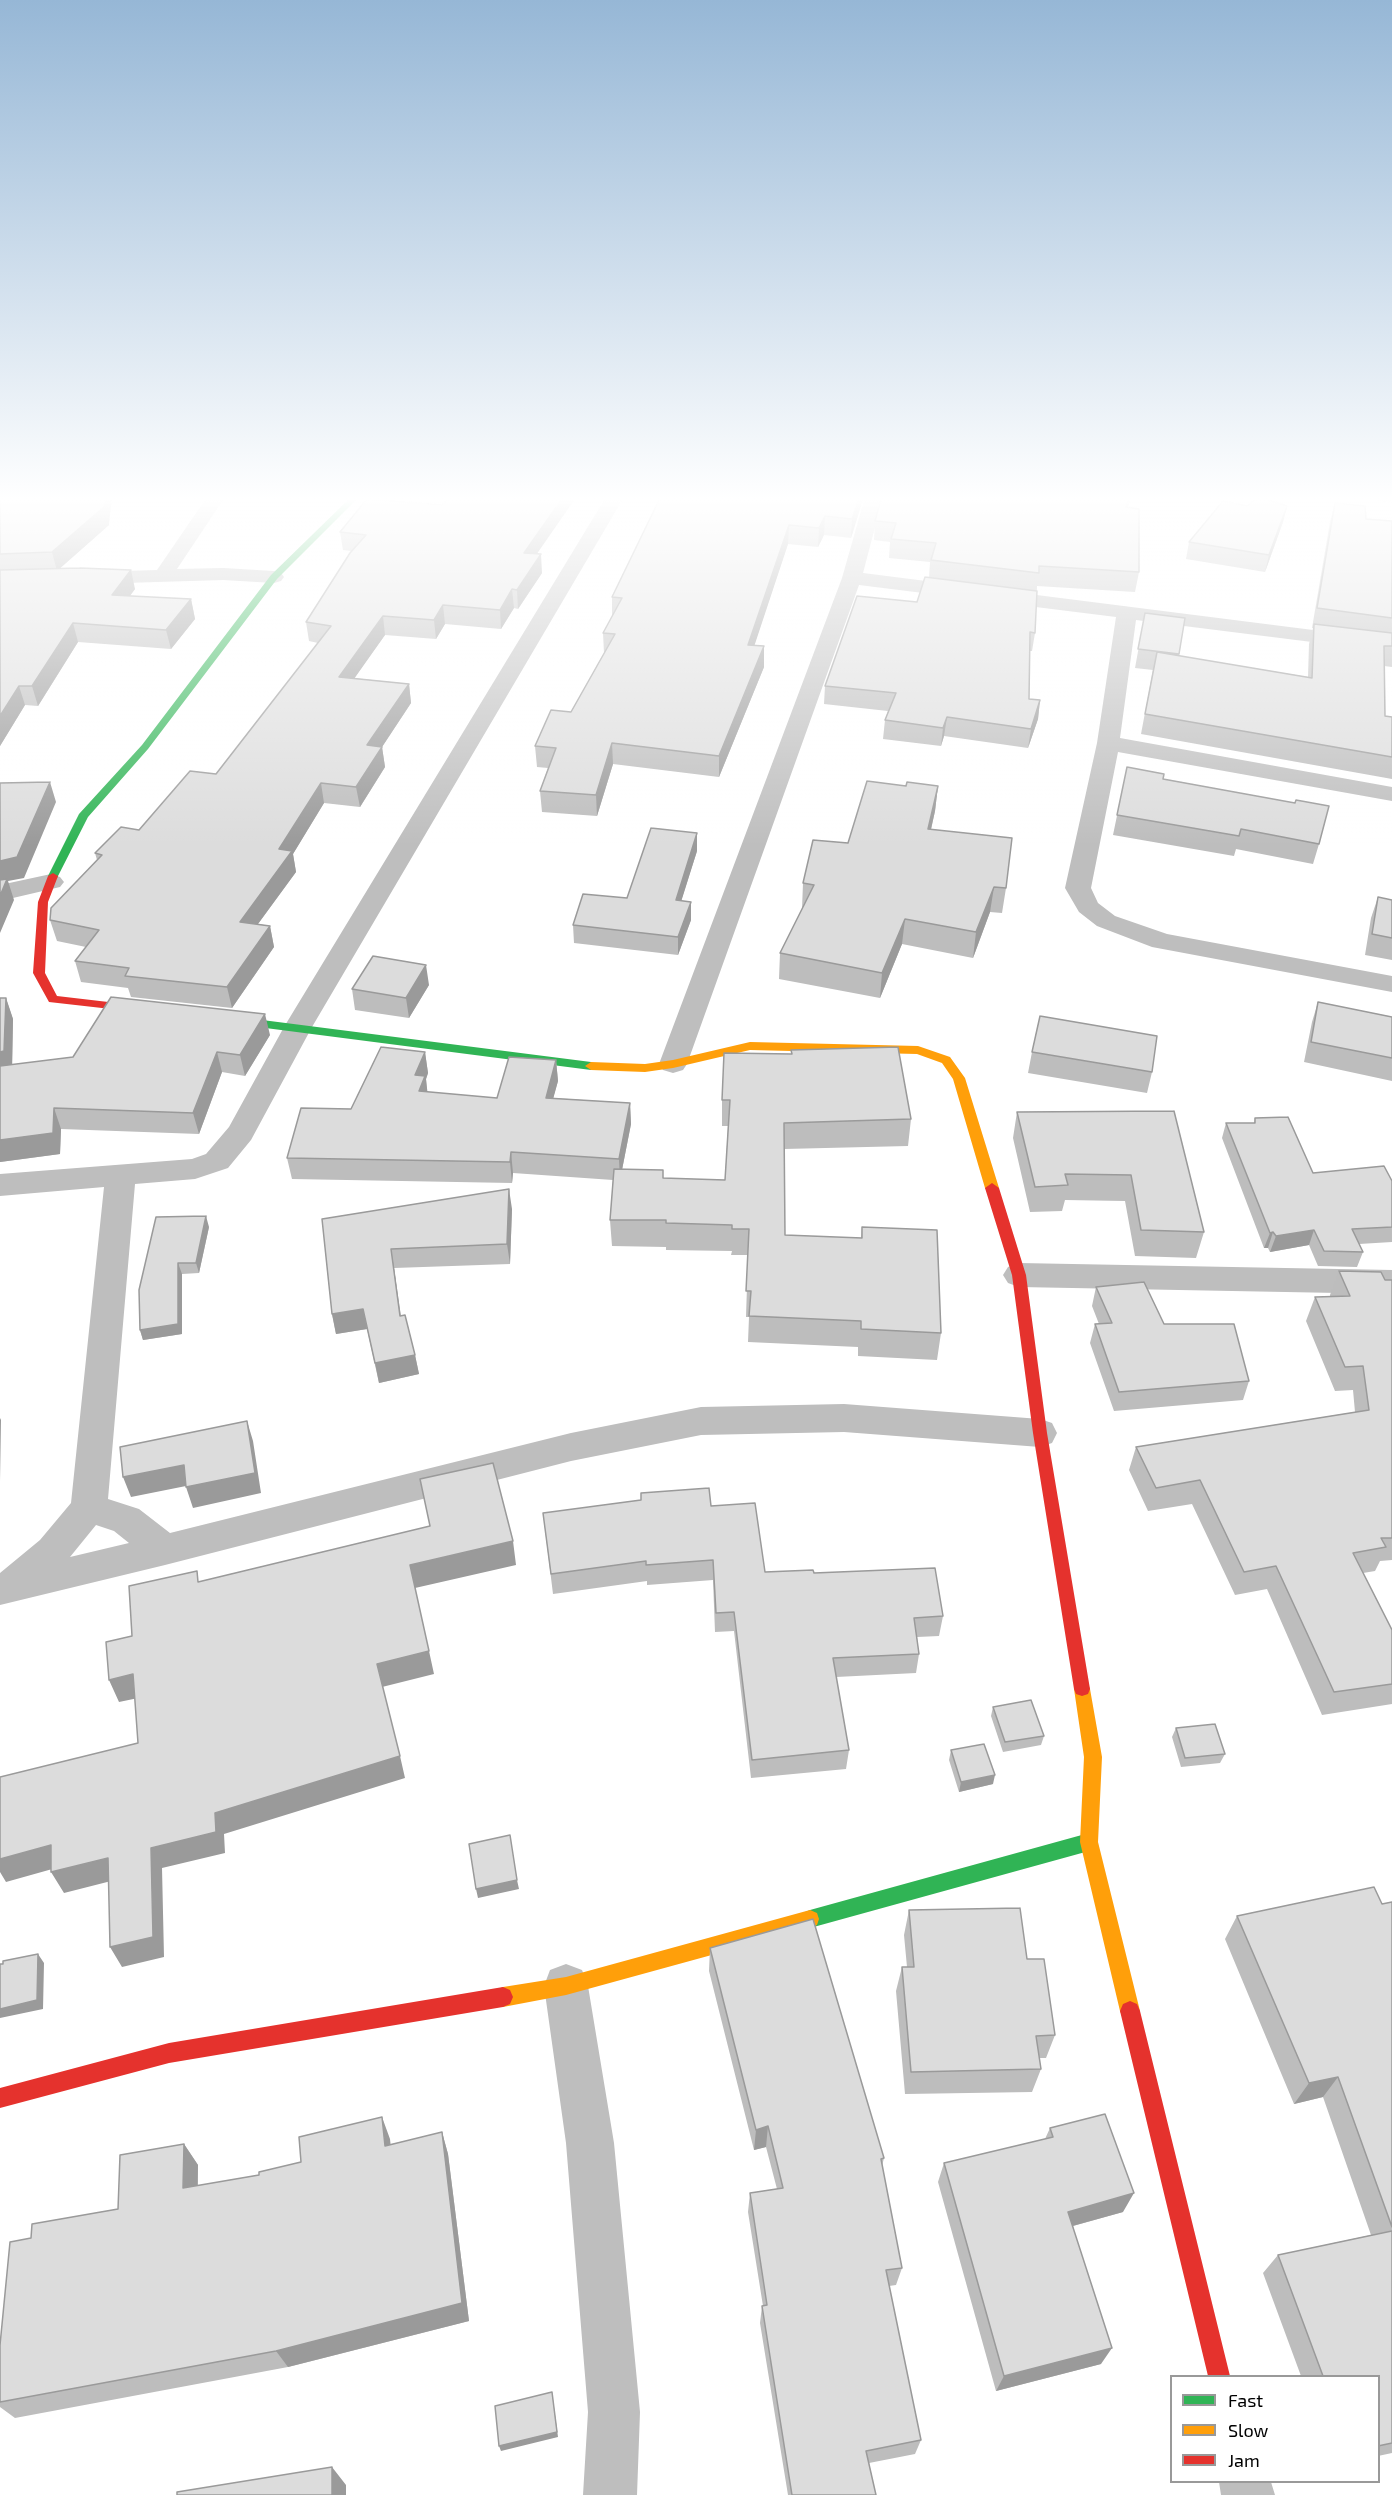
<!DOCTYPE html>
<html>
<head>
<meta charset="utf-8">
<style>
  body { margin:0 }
  #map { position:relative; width:1392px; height:2495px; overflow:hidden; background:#fff; font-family:"Exo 2",sans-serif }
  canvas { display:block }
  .legend { position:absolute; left:1170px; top:2375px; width:210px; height:108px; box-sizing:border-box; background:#fff; border:2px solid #999; margin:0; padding:8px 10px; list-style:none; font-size:18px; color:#000 }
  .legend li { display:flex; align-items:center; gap:12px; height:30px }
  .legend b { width:30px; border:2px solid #999 }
</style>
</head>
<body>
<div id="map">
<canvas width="1392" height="2495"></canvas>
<ul class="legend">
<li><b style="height:8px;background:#30b455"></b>Fast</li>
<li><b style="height:8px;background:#ff9f0a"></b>Slow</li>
<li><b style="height:8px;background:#e5322d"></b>Jam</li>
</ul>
</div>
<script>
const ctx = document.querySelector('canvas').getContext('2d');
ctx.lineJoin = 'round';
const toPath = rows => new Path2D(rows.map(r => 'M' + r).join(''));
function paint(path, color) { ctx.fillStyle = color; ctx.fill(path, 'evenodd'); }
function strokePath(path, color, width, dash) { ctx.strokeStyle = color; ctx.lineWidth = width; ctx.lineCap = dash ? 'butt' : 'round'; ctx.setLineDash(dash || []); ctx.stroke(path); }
paint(toPath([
  [207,497,225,497,177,569,223,568,274,571,281,573,284,577,281,581,274,583,223,580,91,584,84,582,81,578,84,574,91,572,157,570,207,497],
  [606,497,624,497,312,1027,251,1140,228,1168,195,1179,135,1184,108,1499,139,1509,170,1533,571,1433,701,1407,844,1404,1040,1419,1052,1423,1057,1433,1052,1443,1040,1447,844,1432,701,1435,571,1461,165,1565,0,1605,0,1573,40,1540,71,1503,104,1187,0,1196,0,1174,192,1159,206,1154,229,1127,284,1027,606,497],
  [96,1525,114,1531,129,1543,70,1557,96,1525],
  [865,497,883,497,863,573,1392,640,1392,652,1136,620,1120,738,1392,787,1392,801,1118,752,1091,888,1098,903,1115,916,1167,934,1392,976,1392,992,1152,947,1097,926,1079,912,1065,888,1097,743,1116,617,859,585,687,1064,683,1070,673,1073,663,1070,659,1064,842,578,865,497],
  [1376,497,1392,497,1392,503,1378,501,1376,497],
  [51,874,60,877,64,882,60,887,0,901,0,885,51,874],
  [1019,1263,1392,1270,1392,1294,1019,1287,1008,1283,1003,1275,1008,1267,1019,1263],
  [566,1964,582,1970,588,1986,614,2143,640,2412,637,2495,583,2495,588,2412,566,2143,544,1986,550,1970,566,1964],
  [1219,2482,1271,2482,1275,2495,1221,2495,1219,2482]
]), '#bebebe');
paint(toPath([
  [351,497,359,497,277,579,148,749,88,817,58,876,57,878,49,878,48,876,79,814,142,745,271,575,351,497],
  [223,1015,591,1062,597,1066,591,1070,219,1022,217,1019,223,1015],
  [1089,1833,1095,1836,1098,1842,1095,1848,1089,1851,810,1928,803,1925,801,1919,803,1913,810,1910,1089,1833]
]), '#30b455');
paint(toPath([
  [750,1042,918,1046,950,1057,965,1078,999,1188,997,1191,987,1191,985,1188,953,1079,942,1063,917,1054,750,1050,673,1068,645,1072,591,1070,585,1066,591,1062,645,1064,673,1060,750,1042],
  [1082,1682,1088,1684,1090,1689,1102,1757,1098,1842,1140,2011,1137,2018,1130,2021,1123,2018,1120,2011,1080,1842,1084,1757,1074,1689,1076,1684,1082,1682],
  [810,1910,817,1913,819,1919,817,1925,810,1928,566,1995,503,2007,496,2004,493,1997,496,1990,503,1987,566,1977,810,1910]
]), '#ff9f0a');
paint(toPath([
  [53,873,58,876,48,902,45,973,57,996,151,1007,157,1011,155,1014,49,1002,33,973,38,902,48,876,53,873],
  [992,1183,999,1188,1026,1275,1047,1433,1090,1689,1088,1694,1082,1696,1076,1694,1074,1689,1033,1433,1012,1275,985,1188,992,1183],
  [503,1987,510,1990,513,1997,510,2004,503,2007,169,2063,0,2108,0,2088,169,2043,503,1987],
  [1130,2001,1137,2004,1140,2011,1230,2376,1208,2376,1120,2011,1123,2004,1130,2001]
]), '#e5322d');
paint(toPath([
  [0,496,109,525,60,568,135,589,130,596,191,599,195,619,171,649,78,642,38,706,25,705,0,746],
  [661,496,864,496,851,538,824,535,818,547,788,544,754,645,764,646,764,667,719,777,613,764,597,816,542,812,540,791,548,768,537,767,535,746,571,712,604,653,603,633,612,617,612,597],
  [882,496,1131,496,1128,508,1139,572,1135,592,1037,586,1035,633,1032,651,1030,651,1029,699,1040,700,1038,719,1028,748,944,736,941,746,883,739,885,720,888,711,824,704,825,686,917,602,929,578,930,562,889,558,890,542,874,540,875,521],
  [1335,503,1366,519,1392,521,1392,667,1384,666,1385,716,1392,717,1392,779,1141,734,1153,670,1135,668,1145,613,1185,618,1179,656,1308,677,1309,644,1313,628,1312,628,1330,522],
  [1247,506,1287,506,1283,522,1265,572,1186,559,1189,542],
  [340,532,537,554,542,573,518,609,514,608,501,629,445,624,436,639,385,635,354,678,409,684,411,703,382,747,385,767,360,807,324,803,293,854,296,872,258,924,270,926,274,947,232,1008,131,997,128,988,81,982,75,961,86,947,57,941,50,920,97,860,95,853,139,830,216,774,318,643,309,641,306,622,351,551,343,550],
  [1127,767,1163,779,1319,844,1313,864,1236,849,1234,856,1113,835],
  [906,786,938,786,935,811,931,830,1006,888,1002,913,990,912,973,958,902,944,880,998,779,979,780,953,802,909,803,883,848,843],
  [697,851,681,901,691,920,678,955,574,943,573,925,627,898],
  [1378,897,1392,900,1392,960,1365,955,1371,918],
  [429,985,409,1018,355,1010,352,989],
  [0,998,6,998,13,1019,12,1065,270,1035,245,1076,222,1072,199,1134,61,1129,60,1154,0,1162],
  [1318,1002,1392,1017,1392,1081,1304,1062,1312,1022],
  [791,1050,911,1119,908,1146,784,1149,785,1235,861,1238,862,1227,941,1333,937,1360,858,1356,858,1347,748,1342,749,1317,746,1317,748,1255,731,1255,732,1251,666,1250,666,1247,612,1246,610,1220,613,1180,513,1173,512,1183,292,1179,287,1158,425,1052,428,1073,426,1079,427,1092,497,1098,556,1060,558,1081,553,1098,630,1103,631,1124,622,1170,663,1178,725,1180,728,1126,722,1126,722,1100,791,1054],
  [1032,1052,1152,1072,1147,1093,1028,1073],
  [1174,1111,1204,1232,1196,1258,1135,1256,1125,1201,1065,1200,1062,1211,1030,1212,1013,1138,1017,1112],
  [1255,1118,1313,1173,1392,1181,1392,1242,1359,1244,1363,1252,1357,1267,1318,1266,1309,1245,1270,1252,1268,1248,1264,1248,1222,1138,1226,1123,1254,1123],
  [512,1209,510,1264,394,1268,401,1316,415,1355,419,1374,379,1383,367,1329,336,1334,332,1314,322,1219],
  [209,1227,199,1273,182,1274,182,1334,143,1340,140,1330,139,1290],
  [1339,1271,1385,1280,1392,1280,1392,1560,1380,1561,1375,1571,1363,1573,1392,1630,1392,1704,1322,1715,1267,1589,1235,1595,1192,1504,1148,1511,1129,1470,1136,1447,1355,1412,1353,1390,1335,1391,1306,1321,1315,1297,1330,1297,1330,1295],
  [1096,1287,1164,1324,1249,1381,1243,1400,1114,1411,1090,1343,1095,1324,1099,1324,1092,1306],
  [711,1506,765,1572,814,1573,943,1616,939,1636,917,1637,919,1654,916,1673,836,1677,849,1750,846,1769,751,1778,734,1631,715,1632,713,1580,647,1585,647,1581,553,1594,543,1513],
  [993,1707,1044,1736,1041,1745,1003,1752,991,1716],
  [1176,1728,1225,1754,1220,1763,1181,1767,1172,1737],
  [951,1750,993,1784,959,1792,949,1760],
  [1392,1902,1392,2453,1378,2456,1378,2376,1301,2376,1263,2273,1278,2255,1371,2235,1323,2097,1294,2104,1225,1939,1237,1916,1382,1904],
  [909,1910,1027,1959,1055,2035,1046,2058,1039,2058,1041,2069,1032,2092,905,2094,896,1991,902,1967,907,1967,904,1935],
  [710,1948,884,2158,882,2166,902,2268,896,2285,889,2286,921,2440,915,2454,869,2463,876,2495,788,2495,760,2323,762,2306,763,2306,748,2212,750,2193,777,2189,766,2147,754,2150,709,1971],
  [1050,2128,1123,2212,1073,2226,1101,2364,996,2391,938,2182,944,2163,1045,2139],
  [442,2132,448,2154,469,2321,288,2367,15,2418,0,2407,0,2345,31,2238,118,2209,184,2144,198,2165,198,2186,259,2175,301,2162,390,2139,390,2145]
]), '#bdbdbd');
paint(toPath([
  [106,496,112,496,109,525,57,571,52,552],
  [564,496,577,496,525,571,524,553],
  [860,496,864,496,851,538,852,519],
  [1129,496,1131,496,1123,526,1126,507],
  [1287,506,1283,522,1265,572,1269,555],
  [825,516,824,535,818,547,819,528],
  [789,525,788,544,748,665,748,645],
  [541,554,542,573,518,609,517,590],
  [131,570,135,589,116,614,112,595],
  [512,589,514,608,501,629,500,610],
  [191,599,195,619,171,649,166,630],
  [443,605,445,624,436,639,434,620],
  [383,616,385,635,342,696,339,677],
  [73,623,78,642,38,706,32,686],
  [764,646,764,667,719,777,719,756],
  [409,684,411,703,382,747,385,767,360,807,356,787,367,745],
  [19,686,25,705,0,746,0,716],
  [1040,700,1038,719,1028,748,1031,729],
  [947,717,944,736,941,746,943,728],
  [612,743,613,764,597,816,596,795],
  [50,782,56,802,24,878,8,881,14,900,0,933,0,861],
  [321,783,324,803,293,854,296,872,244,943,240,922,279,849],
  [938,786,935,811,925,855,928,829],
  [697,833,697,851,676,918,676,900],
  [994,887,990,912,973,958,976,932],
  [691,902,691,920,678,955,678,937],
  [905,919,902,944,880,998,882,973],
  [270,926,274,947,232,1008,227,987],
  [426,965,429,985,409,1018,406,998],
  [6,998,13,1019,12,1073,0,1074,0,1052],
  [265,1014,270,1035,245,1076,240,1055],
  [217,1052,222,1072,199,1134,193,1113],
  [425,1052,428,1073,426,1079,428,1097,422,1111,415,1075],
  [556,1060,558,1081,548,1118,546,1098],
  [630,1103,631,1124,620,1180,619,1159],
  [54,1108,61,1129,60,1154,0,1162,0,1140],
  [511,1152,513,1173,512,1183,510,1162],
  [509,1189,512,1209,510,1264,507,1244],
  [206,1216,209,1227,199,1273,196,1263],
  [1314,1230,1309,1245,1270,1252,1276,1236],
  [1273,1232,1268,1248,1264,1248,1270,1233],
  [391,1249,394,1268,403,1336,400,1316],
  [178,1263,182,1274,182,1334,143,1340,140,1330],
  [363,1309,367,1329,336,1334,332,1314],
  [415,1355,419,1374,379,1383,375,1363],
  [0,1418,1,1420,0,1481],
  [247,1421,253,1441,261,1493,193,1508,186,1487],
  [184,1465,191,1485,131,1497,123,1477],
  [513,1541,516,1565,415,1588,410,1565],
  [429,1651,434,1674,382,1687,377,1664],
  [133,1674,143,1697,119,1702,109,1680],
  [400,1756,405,1778,224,1834,225,1853,162,1868,164,1957,122,1967,110,1947,151,1848,215,1813],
  [995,1775,993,1784,959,1792,961,1782],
  [51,1845,63,1866,6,1882,0,1872,0,1859],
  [108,1858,119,1879,64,1893,51,1872],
  [517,1880,519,1889,478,1898,476,1889],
  [38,1954,44,1963,43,2009,0,2018,0,2009],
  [1338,2077,1323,2097,1294,2104,1309,2083],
  [382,2117,390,2139,393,2167,385,2146],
  [768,2126,766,2147,754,2150,756,2130],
  [442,2132,448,2154,469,2321,288,2367,276,2351],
  [184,2144,198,2165,197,2209,183,2188],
  [1134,2193,1123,2212,1058,2230,1068,2212],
  [1112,2348,1101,2364,996,2391,1004,2376],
  [552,2392,558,2437,501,2451,499,2446],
  [332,2467,346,2485,346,2495,332,2495]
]), '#9a9a9a');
const building = toPath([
  [0,496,106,496,105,506,52,552,0,554,0,496],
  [450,496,564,496,524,553,541,554,517,590,512,589,500,610,443,605,434,620,383,616,339,677,409,684,367,745,382,747,356,787,321,783,279,849,292,851,240,922,270,926,227,987,125,976,129,968,75,961,99,930,50,920,51,908,102,855,95,853,121,827,139,830,190,771,216,774,331,626,306,622,350,553,366,535,340,532,367,499,442,505,450,496],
  [661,496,860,496,852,519,825,516,819,528,789,525,748,645,764,646,719,756,612,743,596,795,540,791,556,748,535,746,551,710,571,712,615,634,603,633,622,598,612,597,661,496],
  [882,496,1129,496,1126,507,1139,509,1139,572,1039,566,1039,573,931,560,936,543,891,539,896,523,875,521,882,496],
  [1259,497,1287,506,1269,555,1189,542,1223,501,1247,506,1259,497],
  [1335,503,1365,506,1366,519,1392,521,1392,618,1317,608,1335,503],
  [80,568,131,570,112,595,191,599,166,630,73,623,32,686,19,686,0,716,0,570,80,568],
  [925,577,1037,591,1035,633,1030,632,1029,699,1040,700,1031,729,947,717,943,728,885,720,896,693,825,686,857,596,917,602,925,577],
  [1145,613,1185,618,1179,654,1138,649,1145,613],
  [1314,624,1392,633,1392,646,1384,646,1385,716,1392,717,1392,757,1145,714,1157,652,1312,678,1314,624],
  [1127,767,1164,774,1163,779,1295,803,1296,800,1329,806,1319,844,1241,829,1239,836,1117,815,1127,767],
  [867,781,906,786,907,782,938,786,928,829,1012,838,1006,888,994,887,976,932,905,919,882,973,780,953,814,885,803,883,813,840,848,843,867,781],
  [50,782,17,857,0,861,0,783,50,782],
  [651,828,697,833,676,900,691,902,678,937,573,925,583,894,627,898,651,828],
  [7,879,0,896,0,880,7,879],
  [1378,897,1392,900,1392,938,1372,934,1378,897],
  [373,956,426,965,406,998,352,989,373,956],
  [111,997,265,1014,240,1055,217,1052,193,1113,54,1108,53,1133,0,1140,0,1066,73,1057,111,997],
  [0,998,6,998,4,1051,0,1052,0,998],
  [1318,1002,1392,1017,1392,1058,1311,1042,1318,1002],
  [1040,1016,1157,1036,1152,1072,1032,1052,1040,1016],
  [381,1047,425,1052,415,1075,425,1076,419,1091,497,1098,509,1057,556,1060,546,1098,630,1103,619,1159,511,1152,510,1162,287,1158,301,1108,351,1109,381,1047],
  [898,1047,911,1119,784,1123,785,1235,862,1238,862,1227,937,1230,941,1333,861,1329,861,1321,749,1316,751,1291,746,1291,749,1229,732,1229,732,1225,666,1223,666,1220,610,1220,614,1169,663,1170,663,1178,725,1180,730,1100,722,1100,724,1053,792,1054,791,1050,898,1047],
  [1174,1111,1204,1232,1141,1230,1131,1175,1065,1174,1068,1185,1035,1187,1017,1112,1174,1111],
  [1288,1117,1313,1173,1384,1166,1392,1181,1392,1227,1352,1229,1363,1252,1324,1251,1314,1230,1276,1236,1273,1232,1270,1233,1226,1123,1255,1123,1255,1118,1288,1117],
  [509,1189,507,1244,391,1249,400,1316,405,1315,415,1355,375,1363,363,1309,332,1314,322,1219,509,1189],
  [206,1216,196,1263,178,1263,178,1324,140,1330,139,1290,156,1217,206,1216],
  [1339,1271,1381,1272,1385,1280,1392,1280,1392,1538,1381,1538,1386,1547,1353,1553,1392,1630,1392,1684,1334,1692,1276,1566,1244,1572,1200,1480,1156,1488,1136,1447,1369,1410,1363,1366,1345,1367,1315,1297,1350,1296,1339,1271],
  [1144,1282,1164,1324,1234,1324,1249,1381,1119,1392,1095,1324,1112,1323,1096,1287,1144,1282],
  [247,1421,255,1473,186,1487,184,1465,123,1477,120,1447,247,1421],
  [493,1463,513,1541,410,1565,429,1651,377,1664,400,1756,215,1813,216,1832,151,1848,153,1937,110,1947,108,1858,51,1872,51,1845,0,1859,0,1777,138,1743,133,1674,109,1680,106,1642,132,1636,129,1586,197,1571,198,1582,430,1526,420,1479,493,1463],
  [709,1488,711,1506,755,1503,765,1572,813,1570,814,1573,935,1568,943,1616,914,1618,919,1654,833,1658,849,1750,752,1760,734,1612,716,1613,713,1560,646,1565,646,1561,551,1574,543,1513,641,1500,641,1493,709,1488],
  [1031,1700,1044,1736,1005,1742,993,1707,1031,1700],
  [1215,1724,1225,1754,1185,1758,1176,1728,1215,1724],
  [984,1744,995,1775,961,1782,951,1750,984,1744],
  [510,1835,517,1880,476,1889,469,1844,510,1835],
  [1374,1887,1382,1904,1392,1902,1392,2227,1338,2077,1309,2083,1237,1916,1374,1887],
  [1020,1908,1027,1959,1044,1959,1055,2035,1036,2036,1041,2069,911,2072,902,1967,914,1967,909,1910,1020,1908],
  [813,1919,884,2158,881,2159,902,2268,886,2270,921,2440,866,2451,876,2495,792,2495,762,2306,767,2305,750,2193,783,2188,768,2126,756,2130,710,1948,813,1919],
  [38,1954,37,2000,0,2009,0,1964,3,1964,3,1961,38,1954],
  [1105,2114,1134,2193,1068,2212,1112,2348,1004,2376,944,2163,1053,2137,1050,2128,1105,2114],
  [382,2117,385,2146,442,2132,462,2303,276,2351,0,2402,0,2345,10,2242,31,2238,32,2224,118,2209,120,2155,184,2144,183,2188,259,2175,259,2172,301,2162,299,2137,382,2117],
  [1392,2231,1392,2443,1378,2446,1378,2376,1323,2376,1278,2255,1392,2231],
  [552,2392,557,2432,499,2446,495,2406,552,2392],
  [332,2467,332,2495,177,2495,177,2492,332,2467]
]);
paint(building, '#dcdcdc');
strokePath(building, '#9a9a9a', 1.5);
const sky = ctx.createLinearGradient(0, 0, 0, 846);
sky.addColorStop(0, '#96b7d6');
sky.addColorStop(0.59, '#fff');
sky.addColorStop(1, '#ffffff00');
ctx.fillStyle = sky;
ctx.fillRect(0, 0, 1392, 846);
</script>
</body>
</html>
